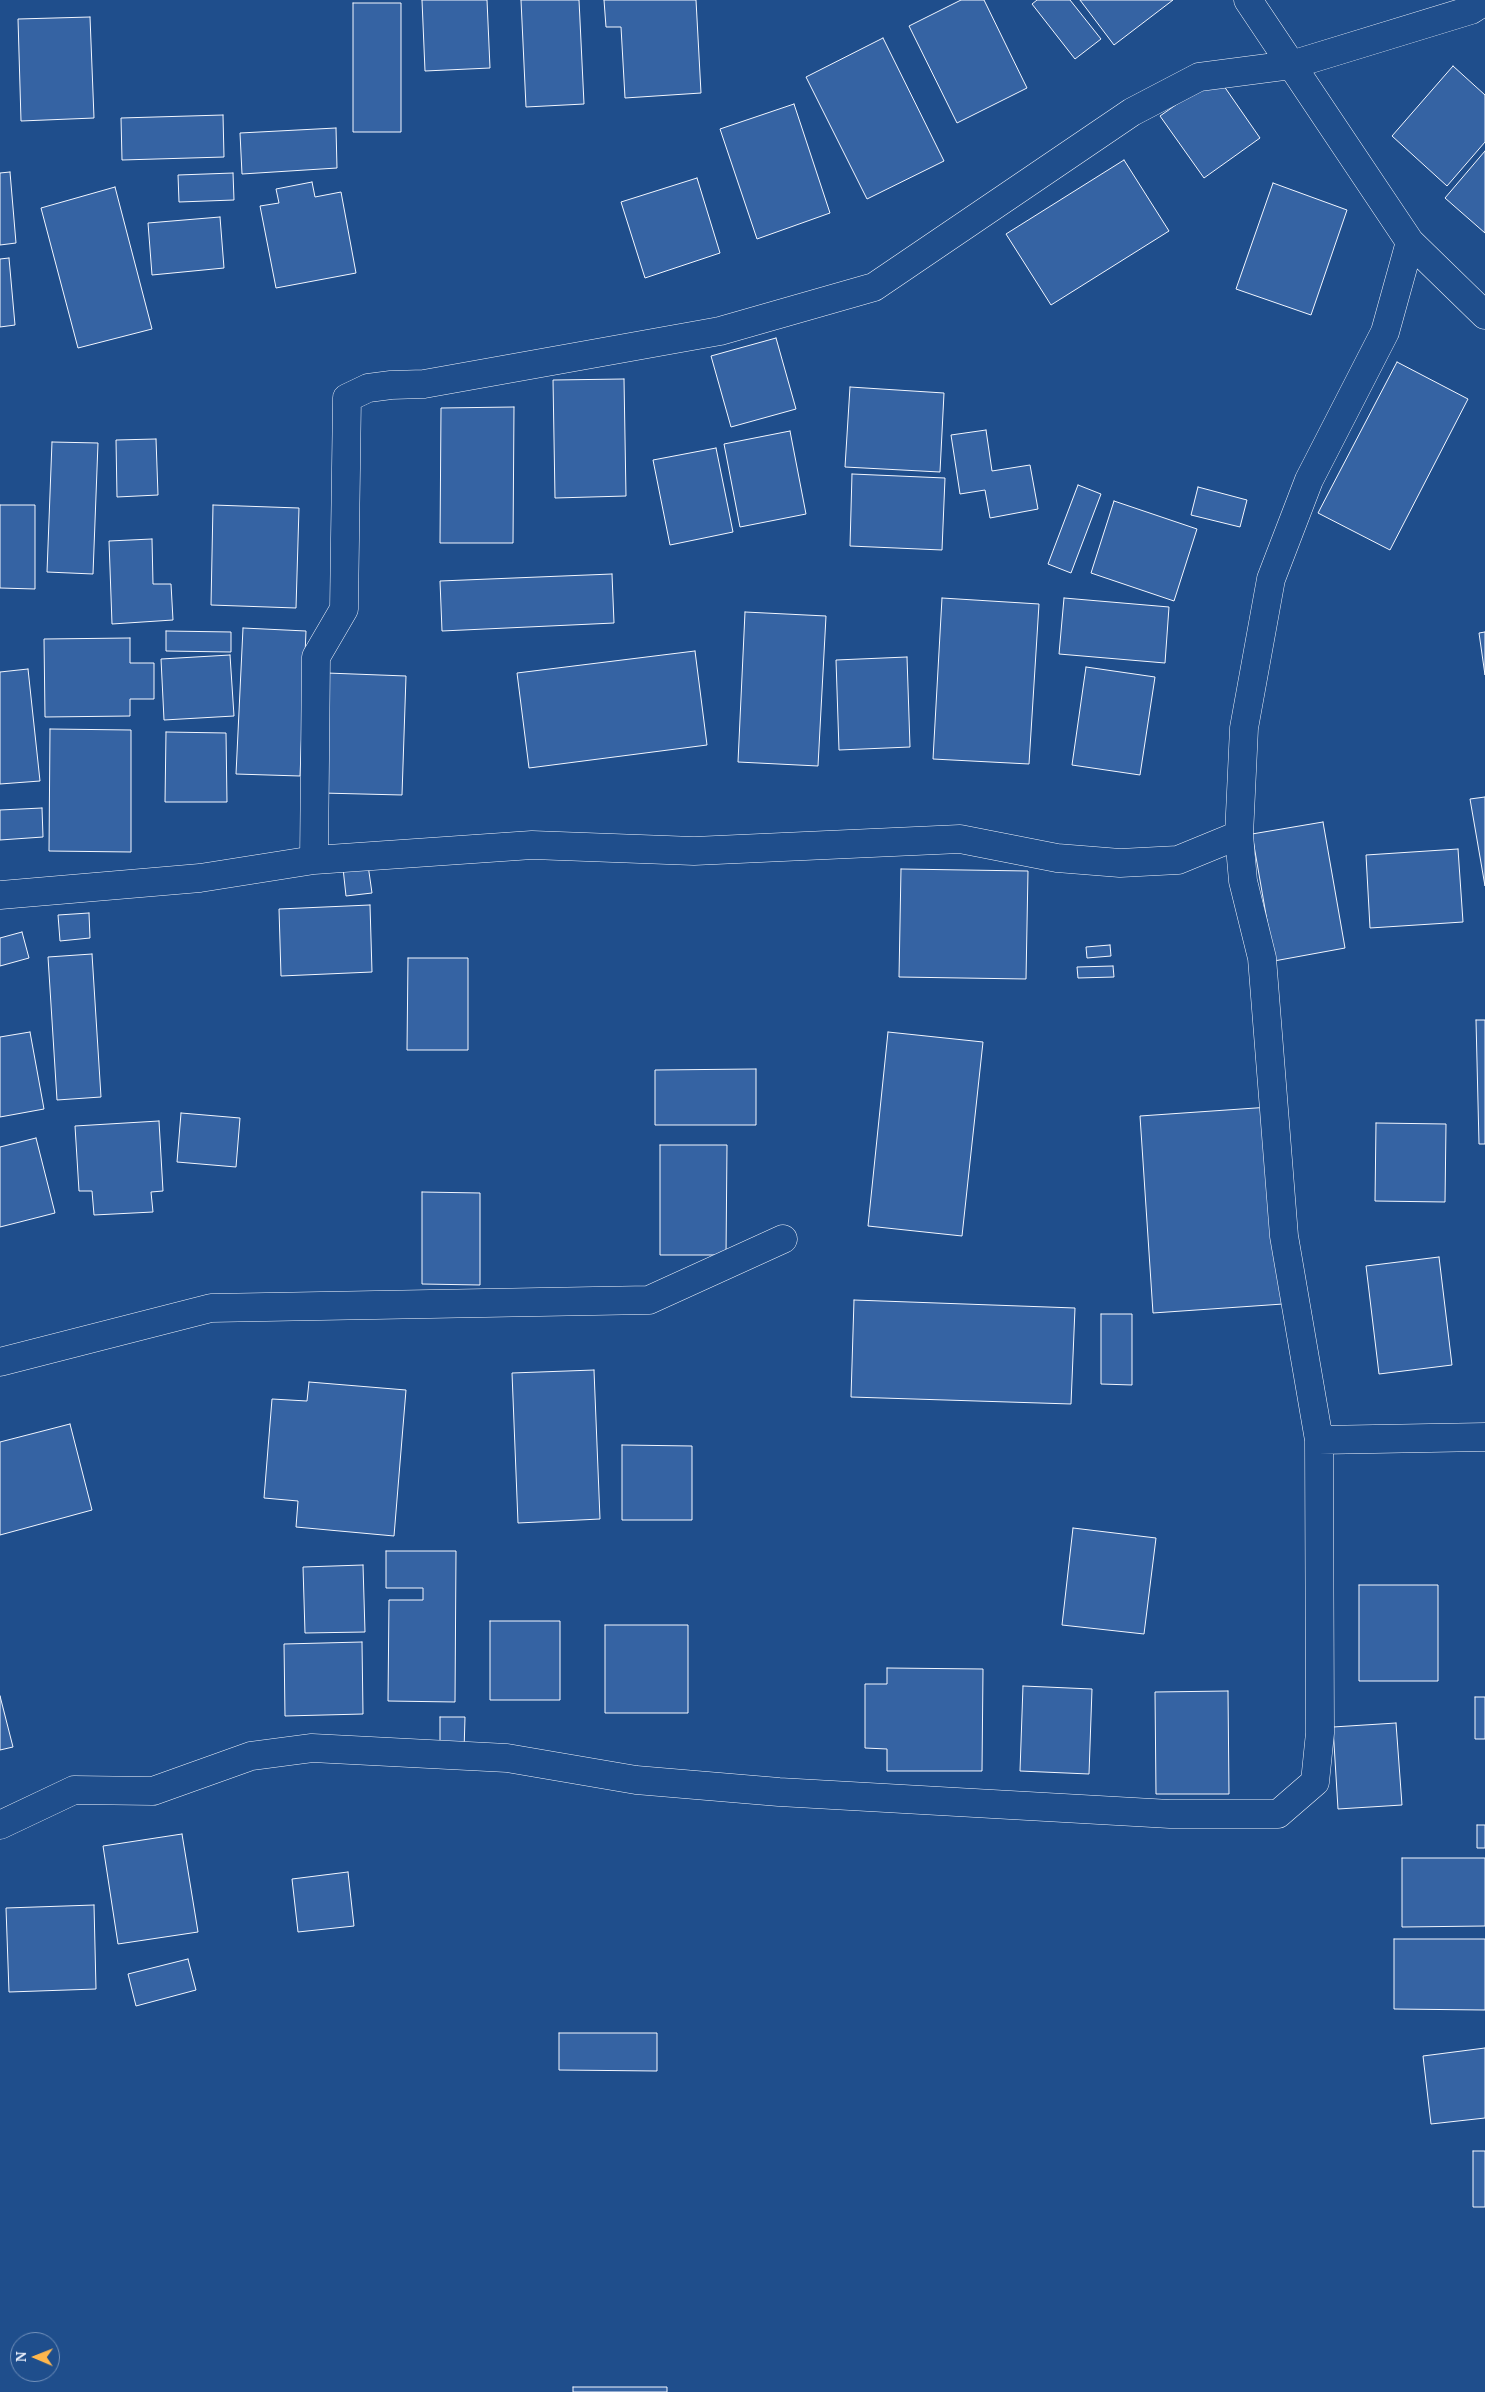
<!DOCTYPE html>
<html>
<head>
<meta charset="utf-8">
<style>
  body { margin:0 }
  #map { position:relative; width:1485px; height:2392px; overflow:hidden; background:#1f4e8c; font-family:"PT Serif",serif }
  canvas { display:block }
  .north { position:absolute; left:10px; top:2332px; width:50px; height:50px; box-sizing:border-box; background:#1f4e8c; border:1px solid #7391ba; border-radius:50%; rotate:271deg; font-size:14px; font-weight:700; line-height:20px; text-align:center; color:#f2f6ff }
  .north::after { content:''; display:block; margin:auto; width:18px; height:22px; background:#ffb74d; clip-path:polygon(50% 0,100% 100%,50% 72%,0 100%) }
</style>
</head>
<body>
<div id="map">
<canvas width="1485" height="2392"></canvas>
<div class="north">N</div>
</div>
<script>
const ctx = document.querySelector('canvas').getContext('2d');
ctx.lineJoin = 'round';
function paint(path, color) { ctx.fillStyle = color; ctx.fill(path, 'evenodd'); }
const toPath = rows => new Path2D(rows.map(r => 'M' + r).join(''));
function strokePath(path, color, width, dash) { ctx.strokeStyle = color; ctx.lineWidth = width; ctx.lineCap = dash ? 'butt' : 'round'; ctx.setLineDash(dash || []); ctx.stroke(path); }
const building = toPath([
  [422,0,487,0,490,68,425,71,422,0],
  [521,0,579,0,584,104,526,107,521,0],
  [604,0,696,0,701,93,625,98,621,27,606,27,604,0],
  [961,0,984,0,1027,88,957,123,909,26,961,0],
  [1037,0,1070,0,1101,39,1075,59,1032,4,1037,0],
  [1080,0,1173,0,1114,45,1080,0],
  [353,3,401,3,401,132,353,132,353,3],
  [90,17,94,118,21,121,18,19,90,17],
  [883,38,944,161,867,199,806,77,883,38],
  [1453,66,1485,95,1485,142,1447,186,1392,136,1453,66],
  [1217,76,1260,138,1204,178,1160,116,1217,76],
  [794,104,830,213,757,239,720,129,794,104],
  [223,115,224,157,122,160,121,118,223,115],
  [336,128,337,168,242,174,240,133,336,128],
  [1485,151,1485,233,1445,198,1485,151],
  [1124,160,1169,231,1051,305,1006,234,1124,160],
  [10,172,16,243,0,245,0,173,10,172],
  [233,173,234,200,179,202,178,175,233,173],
  [697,178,720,253,645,278,621,202,697,178],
  [312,182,315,197,341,192,356,273,276,288,260,206,279,203,276,189,312,182],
  [1273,183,1347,210,1311,315,1236,289,1273,183],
  [115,187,152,329,78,348,41,208,115,187],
  [220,217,224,268,152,275,148,223,220,217],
  [9,258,15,325,0,327,0,259,9,258],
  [776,338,796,409,731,427,711,356,776,338],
  [1397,362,1468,399,1390,550,1318,513,1397,362],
  [624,379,626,496,555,498,553,380,624,379],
  [850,387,944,393,940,472,845,467,850,387],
  [514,407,513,543,440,543,441,408,514,407],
  [986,430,992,471,1030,465,1038,509,990,518,985,490,960,494,951,435,986,430],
  [790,431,806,514,740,527,724,444,790,431],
  [156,439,158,495,117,497,116,440,156,439],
  [52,442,98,443,93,574,47,572,52,442],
  [716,448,733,532,670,545,653,460,716,448],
  [852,474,945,478,942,550,850,546,852,474],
  [1078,485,1101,494,1071,573,1048,564,1078,485],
  [1198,487,1247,500,1240,527,1191,515,1198,487],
  [1114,501,1197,529,1174,601,1091,573,1114,501],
  [0,505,35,505,35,589,0,588,0,505],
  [213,505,299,508,296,608,211,605,213,505],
  [152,539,153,584,171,584,173,620,112,624,109,541,152,539],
  [612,574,614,623,442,631,440,581,612,574],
  [942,598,1039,604,1029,764,933,759,942,598],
  [1064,598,1169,607,1165,663,1059,654,1064,598],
  [745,612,826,616,818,766,738,762,745,612],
  [243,628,306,631,300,776,236,774,243,628],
  [166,631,231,632,231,652,166,651,166,631],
  [1485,632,1485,675,1479,633,1485,632],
  [130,638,130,663,154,663,154,699,130,699,130,716,45,717,44,639,130,638],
  [695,651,707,745,529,768,517,673,695,651],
  [230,655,234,716,164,720,161,659,230,655],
  [907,657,910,747,839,750,836,660,907,657],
  [1086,667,1155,677,1140,775,1072,765,1086,667],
  [28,669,40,781,0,784,0,672,28,669],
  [327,673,406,676,402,795,322,793,327,673],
  [50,729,131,730,131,852,49,851,50,729],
  [166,732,226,733,227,802,165,802,166,732],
  [1485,797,1485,886,1470,799,1485,797],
  [42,808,43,837,0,840,0,810,42,808],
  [1323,822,1345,948,1274,961,1252,834,1323,822],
  [1458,849,1463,922,1370,928,1366,855,1458,849],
  [368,865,372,893,346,896,343,868,368,865],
  [901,869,1028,871,1026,979,899,977,901,869],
  [370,905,372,972,281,976,279,909,370,905],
  [89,913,90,938,60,941,58,915,89,913],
  [22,932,29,958,0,966,0,938,22,932],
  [1110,945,1111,956,1087,958,1086,947,1110,945],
  [92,954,101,1097,57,1100,48,957,92,954],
  [408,958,468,958,468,1050,407,1050,408,958],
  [1113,966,1114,977,1078,978,1077,967,1113,966],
  [1476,1020,1485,1020,1485,1144,1479,1144,1476,1020],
  [30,1032,44,1109,0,1117,0,1037,30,1032],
  [888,1032,983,1042,962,1236,868,1226,888,1032],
  [756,1069,756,1125,655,1125,655,1070,756,1069],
  [1270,1107,1283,1304,1153,1313,1140,1116,1270,1107],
  [181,1113,240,1118,236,1167,177,1162,181,1113],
  [159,1121,163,1191,151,1192,153,1212,94,1215,92,1191,79,1191,75,1126,159,1121],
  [1376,1123,1446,1124,1445,1202,1375,1201,1376,1123],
  [36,1138,55,1213,0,1227,0,1147,36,1138],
  [660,1145,727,1145,726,1255,660,1255,660,1145],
  [422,1192,480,1193,480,1285,422,1284,422,1192],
  [1439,1257,1452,1365,1379,1374,1366,1266,1439,1257],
  [854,1300,1075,1308,1071,1404,851,1397,854,1300],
  [1101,1314,1132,1314,1132,1385,1101,1384,1101,1314],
  [594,1370,600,1519,518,1523,512,1373,594,1370],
  [309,1382,406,1390,394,1536,296,1527,298,1501,264,1498,272,1399,307,1401,309,1382],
  [70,1424,92,1510,0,1535,0,1442,70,1424],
  [622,1445,692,1446,692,1520,622,1520,622,1445],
  [1073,1528,1156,1538,1144,1634,1062,1625,1073,1528],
  [386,1551,456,1551,455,1702,388,1701,389,1600,423,1600,423,1588,386,1588,386,1551],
  [363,1565,365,1632,305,1633,303,1567,363,1565],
  [1359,1585,1438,1585,1438,1681,1359,1681,1359,1585],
  [490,1621,560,1621,560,1700,490,1700,490,1621],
  [605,1625,688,1625,688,1713,605,1713,605,1625],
  [362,1642,363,1714,285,1716,284,1644,362,1642],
  [887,1668,983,1669,982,1771,887,1771,887,1749,865,1748,865,1684,887,1684,887,1668],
  [1023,1686,1092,1689,1089,1774,1020,1771,1023,1686],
  [1228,1691,1229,1794,1156,1794,1155,1692,1228,1691],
  [0,1696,13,1747,0,1750,0,1696],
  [1475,1697,1485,1697,1485,1739,1475,1739,1475,1697],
  [440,1717,465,1717,464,1752,440,1752,440,1717],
  [1396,1723,1402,1805,1338,1809,1333,1727,1396,1723],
  [1477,1825,1485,1825,1485,1848,1477,1848,1477,1825],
  [182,1834,198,1932,118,1944,103,1846,182,1834],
  [1402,1858,1485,1858,1485,1926,1402,1927,1402,1858],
  [348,1872,354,1926,298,1932,292,1879,348,1872],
  [94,1905,96,1989,9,1992,6,1908,94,1905],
  [1394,1939,1485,1939,1485,2010,1394,2009,1394,1939],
  [188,1959,196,1990,136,2006,128,1974,188,1959],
  [559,2033,657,2033,657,2071,559,2070,559,2033],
  [1485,2048,1485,2118,1431,2124,1423,2056,1485,2048],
  [1473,2151,1485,2151,1485,2207,1473,2207,1473,2151],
  [573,2387,667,2387,667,2392,573,2392,573,2387]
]);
paint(building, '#3563a3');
strokePath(building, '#f2f6ff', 1);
const minor = toPath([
  [1248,0,1410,242,1485,315],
  [314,860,316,657,344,609,347,398,368,388,391,385,424,384,720,331,874,287,1132,112,1199,77,1291,65,1471,10,1485,1],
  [0,895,200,878,314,860,532,845,694,851,960,839,1057,858,1120,863,1178,860,1239,835],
  [0,1362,211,1308,649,1300,783,1239],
  [1319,1440,1485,1437],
  [0,1825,74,1790,153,1791,251,1756,312,1748,507,1758,636,1780,779,1792,1170,1814,1278,1814,1315,1782,1320,1733,1319,1440,1284,1236,1262,958,1243,881,1239,835,1244,728,1271,579,1309,480,1385,332,1410,242]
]);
strokePath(minor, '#f2f6ff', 29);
strokePath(minor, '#1f4e8c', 28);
</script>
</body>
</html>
